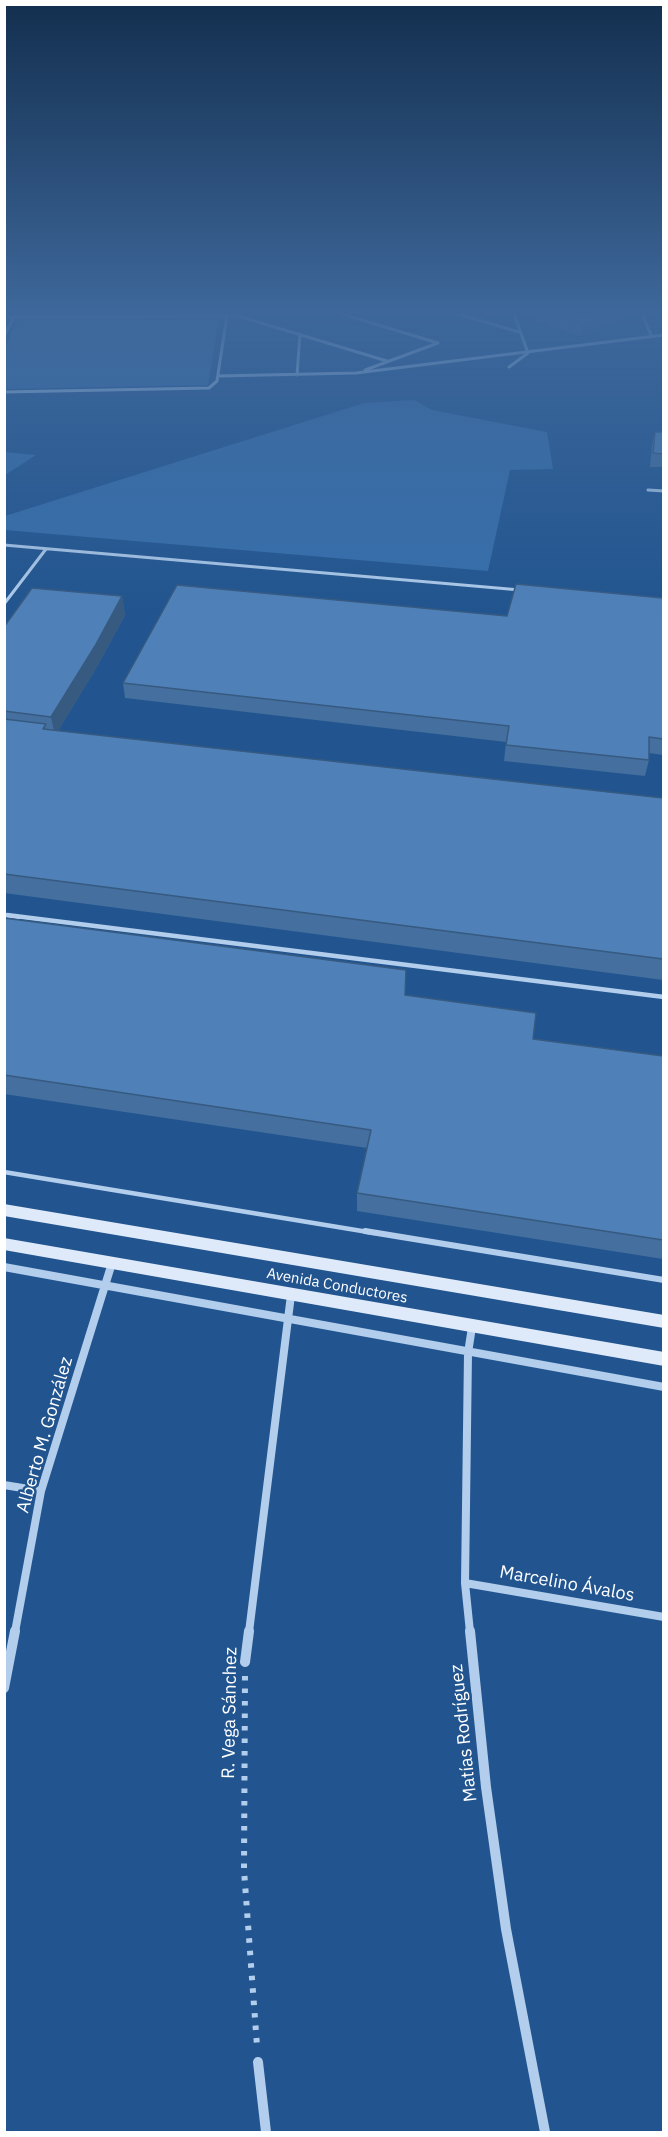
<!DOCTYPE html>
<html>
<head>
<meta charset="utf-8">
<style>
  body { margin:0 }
  #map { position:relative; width:668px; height:2137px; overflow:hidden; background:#22558f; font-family:"IBM Plex Sans",sans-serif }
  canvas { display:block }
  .frame { position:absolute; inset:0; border:6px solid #fff; pointer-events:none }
</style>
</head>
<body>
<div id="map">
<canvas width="668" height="2137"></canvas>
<div class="frame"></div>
</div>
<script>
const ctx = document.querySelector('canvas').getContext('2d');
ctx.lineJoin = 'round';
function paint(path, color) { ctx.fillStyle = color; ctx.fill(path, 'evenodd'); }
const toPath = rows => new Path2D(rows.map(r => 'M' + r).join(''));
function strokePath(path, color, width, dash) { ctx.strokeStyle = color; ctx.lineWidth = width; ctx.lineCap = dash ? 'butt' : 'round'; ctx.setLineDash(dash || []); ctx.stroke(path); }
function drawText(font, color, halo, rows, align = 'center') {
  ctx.font = font + ' "IBM Plex Sans",sans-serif'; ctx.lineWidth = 5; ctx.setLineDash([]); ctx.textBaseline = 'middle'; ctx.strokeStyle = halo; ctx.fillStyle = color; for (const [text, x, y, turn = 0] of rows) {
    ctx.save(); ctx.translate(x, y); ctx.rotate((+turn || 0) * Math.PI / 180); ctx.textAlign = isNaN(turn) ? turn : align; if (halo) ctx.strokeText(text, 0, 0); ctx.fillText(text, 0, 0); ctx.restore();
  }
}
paint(toPath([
  [219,318,208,385,5,389,5,348,18,319],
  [414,400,432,410,547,432,553,469,510,470,488,571,5,530,5,516,364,403],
  [5,452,36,455,5,475]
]), '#366fac');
strokePath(toPath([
  [245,1676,244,1870,257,2046]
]), '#b2ceec', 6, [4.5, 8]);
strokePath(toPath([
  [648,490,664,491],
  [4,545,520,590],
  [4,604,46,549]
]), '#b2ceec', 3);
strokePath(toPath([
  [4,915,19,917]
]), '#b2ceec', 4);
strokePath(toPath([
  [7,915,664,997],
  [4,1172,374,1233]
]), '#b2ceec', 4.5);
strokePath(toPath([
  [365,1231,664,1280]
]), '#b2ceec', 6);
strokePath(toPath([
  [342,314,438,343,365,370],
  [458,314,519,332],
  [642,314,652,337],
  [4,317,238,316,387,361],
  [4,336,15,315],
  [509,367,528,353,514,314],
  [297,375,300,334],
  [218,376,356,373,664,335],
  [4,392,209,388,217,381,227,315]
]), '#b2ceec', 3);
strokePath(toPath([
  [4,1267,664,1387],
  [4,1485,41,1491],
  [465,1583,664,1617],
  [15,1632,41,1491,112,1263],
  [249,1632,291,1295],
  [470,1632,465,1583,468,1353,472,1327]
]), '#b2ceec', 8);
strokePath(toPath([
  [470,1631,486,1787,506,1929,545,2132],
  [245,1662,249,1631],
  [4,1688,15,1631],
  [258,2062,266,2132]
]), '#b2ceec', 10);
paint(toPath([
  [4,1204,664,1315,664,1328,4,1216,4,1204],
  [4,1238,664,1352,664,1366,4,1250,4,1238]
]), '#deeaf9');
paint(toPath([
  [536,314,622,314,621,320,581,336,536,321],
  [655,432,663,432,663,467,650,467,652,445],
  [122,596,125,615,98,665,58,731,663,798,663,980,4,893,4,627],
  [663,598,663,755,649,753,649,760,645,776,504,761,506,742,125,698,123,683,507,616],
  [4,918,405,995,533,1039,663,1056,663,1259,357,1211,357,1193,367,1148,4,1094]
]), '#446f9e');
paint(toPath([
  [607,314,622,314,621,320,581,336,583,324],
  [122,596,125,615,98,665,55,736,51,717]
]), '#375a81');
const building = toPath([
  [553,314,607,314,583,324,553,314],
  [655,432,663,432,663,454,653,453,655,432],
  [516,584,663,598,663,739,649,737,649,760,506,745,509,726,123,683,177,585,507,616,516,584],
  [32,588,122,596,95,646,51,717,4,711,4,627,32,588],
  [4,719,46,724,43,729,663,798,663,959,4,874,4,719],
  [4,918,406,970,405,995,536,1013,533,1039,663,1056,663,1240,357,1193,371,1130,4,1075,4,918]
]);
paint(building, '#4f81b8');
strokePath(building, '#375a81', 1.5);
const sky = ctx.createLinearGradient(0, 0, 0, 613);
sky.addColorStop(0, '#132f4f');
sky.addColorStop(0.51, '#3e689b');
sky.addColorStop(1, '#3e689b00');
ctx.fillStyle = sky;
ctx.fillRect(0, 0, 668, 613);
drawText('15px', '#fff', '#22558f', [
  ["Avenida Conductores",337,1286,10]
]);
drawText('18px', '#fff', '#22558f', [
  ["Alberto M. González",45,1435,-74],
  ["Marcelino Ávalos",567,1584,10],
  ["R. Vega Sánchez",230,1713,-89],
  ["Matías Rodríguez",464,1733,-96]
]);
</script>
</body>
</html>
